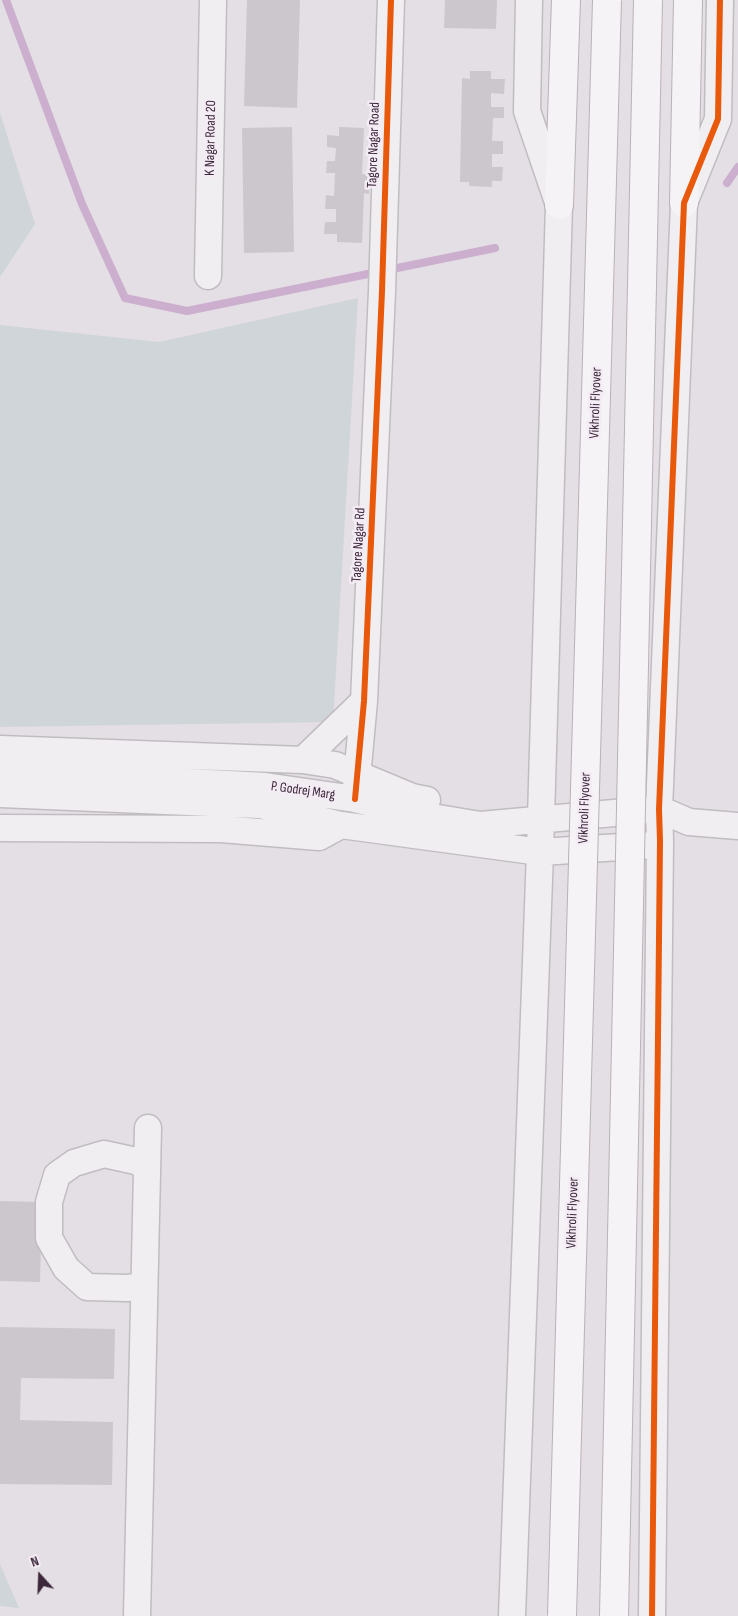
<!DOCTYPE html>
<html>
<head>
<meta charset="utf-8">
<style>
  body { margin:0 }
  #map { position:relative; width:738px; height:1616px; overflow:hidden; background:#e4dfe4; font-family:"Sofia Sans Condensed",sans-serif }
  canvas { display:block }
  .north { position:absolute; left:15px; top:1551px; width:50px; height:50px; -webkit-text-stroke:4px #f4ecf4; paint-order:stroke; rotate:340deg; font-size:14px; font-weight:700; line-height:20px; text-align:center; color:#3c273b }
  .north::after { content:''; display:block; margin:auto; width:18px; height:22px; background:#3c273b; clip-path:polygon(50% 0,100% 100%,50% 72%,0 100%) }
</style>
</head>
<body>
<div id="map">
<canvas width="738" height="1616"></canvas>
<div class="north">N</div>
</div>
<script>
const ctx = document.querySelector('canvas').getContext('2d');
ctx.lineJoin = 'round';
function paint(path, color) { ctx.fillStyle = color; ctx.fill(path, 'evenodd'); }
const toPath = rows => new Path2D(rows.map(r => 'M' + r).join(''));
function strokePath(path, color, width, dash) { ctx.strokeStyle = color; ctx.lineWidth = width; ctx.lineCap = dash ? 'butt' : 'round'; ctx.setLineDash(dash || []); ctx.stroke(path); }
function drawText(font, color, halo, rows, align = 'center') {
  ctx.font = font + ' "Sofia Sans Condensed",sans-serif'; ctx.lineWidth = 5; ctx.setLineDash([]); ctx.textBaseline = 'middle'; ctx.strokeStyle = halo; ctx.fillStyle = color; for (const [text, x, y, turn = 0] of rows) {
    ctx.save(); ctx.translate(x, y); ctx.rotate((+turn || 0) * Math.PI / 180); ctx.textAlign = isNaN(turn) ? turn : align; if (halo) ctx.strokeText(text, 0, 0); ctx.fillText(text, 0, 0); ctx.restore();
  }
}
paint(toPath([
  [0,113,35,224,0,277],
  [358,298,333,722,0,727,0,325,159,342],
  [0,1564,19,1608,0,1606]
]), '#d0d5d9');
strokePath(toPath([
  [6,0,82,204,125,298,187,311,495,248],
  [727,183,738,167]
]), '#ccaece', 8);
paint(toPath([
  [247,0,300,0,297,108,244,106],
  [445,0,497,0,496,29,444,28],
  [470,71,491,71,491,79,505,79,504,94,491,93,491,107,504,107,504,118,493,118,492,141,503,141,503,154,492,154,492,167,503,167,502,181,492,181,492,187,469,186,469,182,460,182,462,78,470,79],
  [292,127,294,252,244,253,242,128],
  [339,127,364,128,362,174,370,174,369,194,364,193,362,243,337,242,337,234,324,234,325,222,336,222,336,209,325,209,326,195,334,196,335,173,326,173,327,161,335,161,336,148,327,147,327,135,339,136],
  [0,1201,42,1202,40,1282,0,1281],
  [0,1327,115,1329,114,1379,21,1378,20,1420,113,1422,112,1485,0,1484]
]), '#ccc7cc');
const minor = toPath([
  [208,276,213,0],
  [0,749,303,760,335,765,412,797,427,800],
  [303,760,364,701],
  [0,772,265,786,355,799,426,816,480,825,659,809,689,822,738,826],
  [0,794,260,805,341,825,540,852,653,845],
  [355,799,364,701,382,291,391,0],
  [0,828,221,829,319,837,341,825],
  [144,1286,127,1288,87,1287,66,1268,49,1238,49,1202,57,1175,74,1163,104,1154,136,1161,147,1167],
  [137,1616,148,1128],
  [512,1616,540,852,559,205,527,111,529,0],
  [652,1616,660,841,659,809,684,203,718,119,720,0]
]);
const highway = toPath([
  [684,203,688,0],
  [559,205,566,0]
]);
strokePath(minor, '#c1bcc1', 29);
strokePath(highway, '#b9b1b9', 30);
strokePath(minor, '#f1eef1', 26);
strokePath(highway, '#f5f3f5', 28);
const highwayBridge = toPath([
  [562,1616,607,0],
  [614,1616,648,0]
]);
strokePath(highwayBridge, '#b9b1b9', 30, []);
strokePath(highwayBridge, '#f5f3f5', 28);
strokePath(toPath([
  [355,799,364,701,382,291,391,0],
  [652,1616,660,841,659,809,684,203,718,119,720,0]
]), '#e8590c', 6);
drawText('14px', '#3c273b', '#f4ecf4', [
  ["K Nagar Road 20",211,138,-89],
  ["Tagore Nagar Road",374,145,-88],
  ["Vikhroli Flyover",596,403,-88],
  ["Tagore Nagar Rd",359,545,-87],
  ["P. Godrej Marg",303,791,8],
  ["Vikhroli Flyover",585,808,-88],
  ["Vikhroli Flyover",573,1213,-88]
]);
</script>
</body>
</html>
